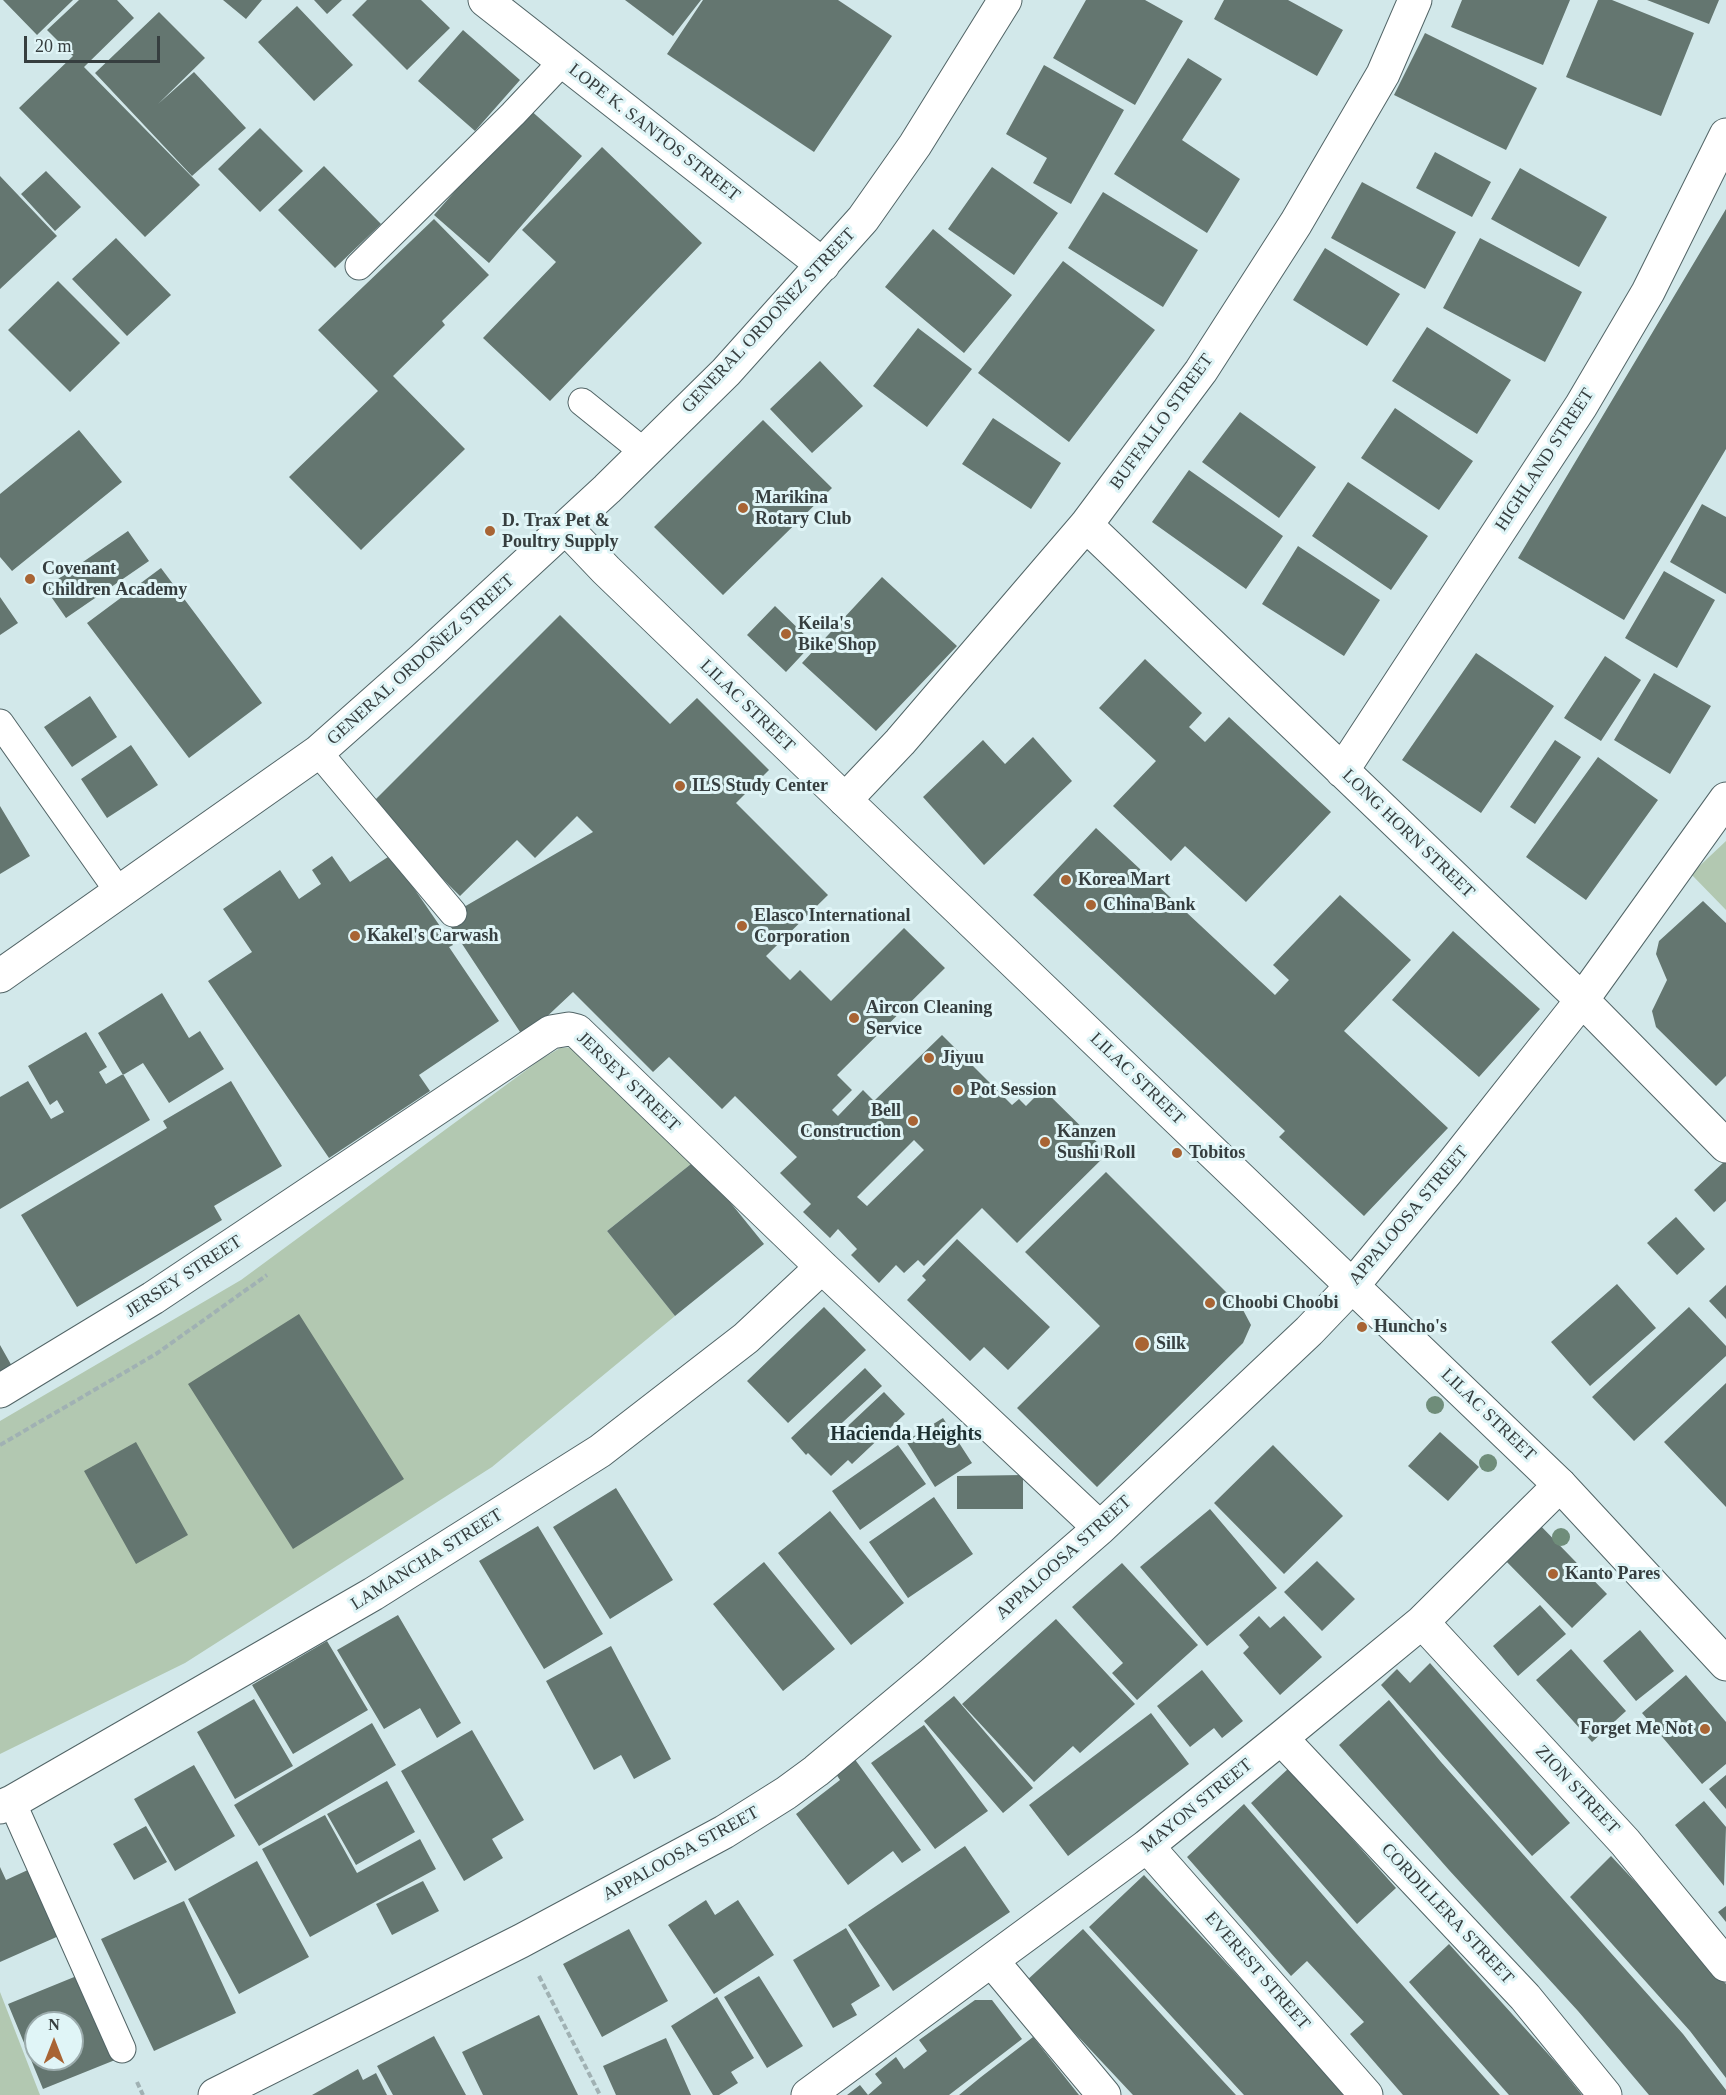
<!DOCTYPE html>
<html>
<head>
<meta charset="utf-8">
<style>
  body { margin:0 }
  #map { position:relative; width:1726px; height:2095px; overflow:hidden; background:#d2e8ea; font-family:Georgia,serif }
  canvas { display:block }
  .north { position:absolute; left:24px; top:2011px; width:60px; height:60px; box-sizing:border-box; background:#e0f5f7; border:2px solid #9cacad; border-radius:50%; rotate:0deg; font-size:16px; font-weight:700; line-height:24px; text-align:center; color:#363e3f }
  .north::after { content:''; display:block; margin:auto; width:21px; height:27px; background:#a86434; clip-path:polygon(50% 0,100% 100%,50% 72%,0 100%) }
  .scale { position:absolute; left:24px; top:36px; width:136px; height:27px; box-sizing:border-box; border:3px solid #363e3f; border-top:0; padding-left:8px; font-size:18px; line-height:21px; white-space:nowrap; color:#363e3f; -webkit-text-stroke:4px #e0f5f7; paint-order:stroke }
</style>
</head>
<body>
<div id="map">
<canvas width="1726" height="2095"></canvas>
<div class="north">N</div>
<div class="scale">20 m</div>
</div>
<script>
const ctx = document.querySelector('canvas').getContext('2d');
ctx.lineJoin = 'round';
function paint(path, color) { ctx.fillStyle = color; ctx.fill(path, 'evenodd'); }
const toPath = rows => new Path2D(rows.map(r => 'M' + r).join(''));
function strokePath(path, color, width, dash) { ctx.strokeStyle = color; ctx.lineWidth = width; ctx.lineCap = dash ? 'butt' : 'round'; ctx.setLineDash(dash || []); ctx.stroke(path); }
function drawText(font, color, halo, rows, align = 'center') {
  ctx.font = font + ' Georgia,serif'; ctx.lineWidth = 6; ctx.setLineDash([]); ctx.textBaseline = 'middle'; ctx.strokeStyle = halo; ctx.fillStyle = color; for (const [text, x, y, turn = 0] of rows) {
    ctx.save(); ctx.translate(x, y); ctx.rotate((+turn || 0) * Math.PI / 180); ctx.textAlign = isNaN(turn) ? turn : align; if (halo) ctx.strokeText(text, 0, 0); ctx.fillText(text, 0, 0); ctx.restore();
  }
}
paint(toPath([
  [1726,841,1726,910,1691,874],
  [579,1047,696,1160,607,1231,675,1316,492,1467,185,1663,0,1754,0,1421,241,1280,540,1060,560,1048],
  [0,1992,40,2095,0,2095]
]), '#b2c8b1');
paint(toPath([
  [3,0,73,0,37,35],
  [79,0,117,0,134,18,84,67,200,185,145,237,19,108,73,56,47,30],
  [223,0,262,0,246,19],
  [314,0,342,0,327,14],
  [367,0,421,0,450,28,407,70,352,15],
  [625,0,701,0,673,36],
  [703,0,838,0,892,36,814,152,667,54],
  [1086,0,1145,0,1183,21,1135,105,1053,58],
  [1224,0,1288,0,1343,30,1317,76,1214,19],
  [1462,0,1570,0,1543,65,1451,27],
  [1598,0,1612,0,1694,33,1661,116,1566,77],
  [1647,0,1719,0,1709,24],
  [297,6,353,65,314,101,258,42],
  [159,12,205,58,158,104,194,72,246,128,192,176,95,73],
  [463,30,520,80,475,131,418,81],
  [1425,33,1537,88,1506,150,1394,95],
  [1188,58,1222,79,1182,140,1240,179,1207,233,1114,174],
  [1044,65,1124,110,1071,204,1033,183,1047,158,1006,134],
  [528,108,582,156,489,263,434,215],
  [260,128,303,171,260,212,218,169],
  [602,147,702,243,550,401,483,338,556,262,522,230],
  [1435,152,1491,182,1472,217,1416,188],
  [324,166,381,224,335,268,278,210],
  [992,167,1058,213,1014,275,948,229],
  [1520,168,1607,217,1579,267,1491,219],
  [46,171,81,207,55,231,21,194],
  [0,176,57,236,0,289],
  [1362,182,1456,232,1425,289,1331,238],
  [1103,192,1198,250,1163,307,1068,248],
  [1726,209,1726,449,1624,620,1518,558],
  [434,219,489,275,442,321,445,325,393,376,465,449,361,550,289,477,378,391,318,330],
  [933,229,1012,295,964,353,885,287],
  [116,238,171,295,127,336,72,279],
  [1480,238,1582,292,1545,362,1443,308],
  [1325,248,1400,294,1367,346,1293,300],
  [1063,261,1155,330,1069,442,978,373],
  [58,281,120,343,70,392,8,330],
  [1427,327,1511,380,1477,434,1392,381],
  [918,328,972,369,927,427,873,386],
  [820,361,863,406,812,453,770,409],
  [1395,408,1473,461,1439,510,1361,458],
  [1240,412,1316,467,1279,518,1202,462],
  [993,418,1061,463,1031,509,962,464],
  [763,420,832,488,723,595,654,527],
  [79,430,122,482,12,571,0,557,0,494],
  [1189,470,1283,536,1246,589,1152,522],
  [1348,482,1428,536,1391,590,1312,536],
  [1702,504,1726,517,1726,594,1670,562],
  [128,531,149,561,66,618,45,588],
  [1298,546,1380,600,1344,656,1262,604],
  [161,568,262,703,189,758,87,623],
  [1664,571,1715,600,1677,668,1625,638],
  [882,577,957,646,876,731,802,663],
  [0,597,18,623,0,635],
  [775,606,813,643,786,672,747,635],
  [560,615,670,724,697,698,769,770,736,803,828,895,766,956,790,980,800,970,831,1001,904,928,945,968,837,1075,852,1090,832,1110,838,1116,863,1090,874,1101,942,1035,1012,1105,1019,1099,1026,1106,1043,1089,1108,1153,1017,1243,982,1208,924,1266,918,1260,904,1273,896,1265,879,1283,851,1255,857,1249,838,1229,830,1238,803,1212,811,1204,780,1173,797,1157,735,1096,722,1109,669,1057,653,1072,573,992,524,1038,445,918,593,832,577,816,535,858,517,840,460,896,369,806],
  [914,1140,924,1150,867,1206,857,1197],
  [1476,653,1554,706,1481,813,1402,760],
  [1605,656,1641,680,1601,741,1564,718],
  [1145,659,1202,713,1189,727,1205,742,1229,717,1331,812,1246,902,1185,846,1171,861,1113,806,1156,761,1099,708],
  [1654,673,1711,706,1670,774,1614,740],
  [90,696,117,737,72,767,44,727],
  [1033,737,1072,781,984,865,923,797,983,740,1005,764],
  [1555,740,1581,757,1535,824,1510,807],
  [131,745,158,785,107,818,81,779],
  [1598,757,1658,800,1586,900,1526,857],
  [0,806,30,856,0,874],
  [1096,828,1275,995,1289,980,1273,965,1340,895,1411,960,1344,1031,1448,1128,1364,1216,1279,1137,1285,1131,1033,895],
  [391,855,453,945,449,947,499,1021,419,1075,430,1091,329,1158,208,981,252,952,223,909,280,870,299,899,321,884,312,870,332,856,350,882],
  [1703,901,1726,923,1726,1076,1716,1086,1656,1027,1652,1011,1667,980,1656,954,1659,941],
  [1453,931,1540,1009,1479,1077,1392,1000],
  [162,993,189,1038,200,1031,224,1069,169,1103,143,1063,123,1075,98,1033],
  [86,1032,107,1067,99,1072,106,1084,123,1074,150,1120,0,1209,0,1097,28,1081,51,1119,64,1112,57,1100,50,1105,28,1066],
  [231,1081,282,1166,214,1206,222,1220,77,1307,21,1215,167,1128,163,1121],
  [696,1160,764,1244,675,1316,607,1231],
  [1726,1160,1726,1201,1714,1212,1694,1190],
  [1106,1172,1242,1308,1251,1325,1243,1343,1097,1487,1017,1408,1100,1326,1025,1252],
  [1676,1217,1705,1249,1677,1275,1647,1243],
  [957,1239,1050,1327,1008,1370,984,1347,970,1361,907,1300,926,1280,922,1276],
  [1617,1284,1656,1328,1590,1386,1551,1342],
  [1726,1285,1726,1319,1709,1301],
  [824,1307,866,1350,788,1423,747,1381],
  [1689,1307,1726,1346,1726,1356,1634,1441,1592,1397],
  [299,1314,404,1479,293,1549,188,1384],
  [0,1345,13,1368,0,1374],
  [865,1368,882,1386,830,1434,835,1438,884,1392,905,1414,852,1464,848,1460,831,1476,808,1453,806,1455,791,1438],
  [1726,1383,1726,1507,1664,1442],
  [943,1418,972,1463,935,1487,906,1441],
  [1440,1432,1479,1467,1448,1501,1408,1466],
  [136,1442,188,1535,136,1564,84,1471],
  [898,1445,926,1484,860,1530,832,1491],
  [1273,1445,1343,1516,1284,1574,1214,1503],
  [1023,1475,1023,1509,957,1509,957,1476],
  [616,1488,673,1580,610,1619,553,1527],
  [934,1497,973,1554,908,1598,869,1542],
  [1210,1509,1277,1588,1207,1646,1140,1567],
  [830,1511,904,1603,851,1645,778,1553],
  [1535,1520,1607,1594,1572,1628,1499,1554],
  [538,1526,603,1634,544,1669,479,1561],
  [1317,1561,1355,1599,1322,1631,1284,1592],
  [764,1562,835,1649,783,1691,713,1604],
  [1122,1563,1198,1645,1137,1700,1112,1673,1123,1663,1072,1607],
  [1540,1605,1566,1634,1518,1676,1493,1646],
  [398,1615,461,1723,437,1738,420,1708,384,1729,337,1650],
  [1259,1616,1270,1628,1284,1616,1322,1657,1280,1695,1243,1653,1249,1647,1239,1635],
  [1056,1619,1135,1704,1080,1753,1073,1746,1034,1782,962,1704],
  [1640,1630,1674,1671,1636,1701,1603,1661],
  [327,1641,368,1710,293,1754,252,1685],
  [611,1646,671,1759,634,1779,621,1755,594,1770,546,1681],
  [1571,1649,1626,1711,1592,1742,1536,1680],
  [1430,1663,1570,1823,1532,1856,1381,1685,1397,1669,1410,1683],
  [1202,1670,1243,1721,1222,1738,1214,1728,1190,1747,1157,1706],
  [1686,1675,1726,1722,1726,1764,1702,1784,1642,1713],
  [954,1696,1033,1788,1003,1813,924,1721],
  [254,1699,293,1766,235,1799,197,1732],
  [1389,1700,1441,1762,1683,2034,1726,2090,1726,2095,1649,2095,1578,2011,1449,1870,1339,1745],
  [1151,1713,1189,1764,1068,1856,1029,1805],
  [372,1723,396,1765,259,1846,234,1805],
  [924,1725,988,1811,935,1849,871,1763],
  [472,1730,524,1820,492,1839,503,1858,464,1881,401,1771],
  [851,1754,921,1850,902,1863,893,1851,848,1885,796,1814,840,1780,832,1768],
  [194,1765,235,1836,175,1871,134,1799],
  [1289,1768,1396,1888,1357,1924,1251,1803],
  [1726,1775,1726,1809,1709,1789],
  [387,1781,415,1832,356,1865,327,1814],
  [1704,1801,1726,1827,1724,1886,1675,1825],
  [1244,1804,1348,1924,1500,2095,1403,2095,1350,2034,1364,2022,1307,1961,1291,1976,1187,1857],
  [325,1815,357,1873,420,1839,436,1869,310,1937,262,1849],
  [146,1826,167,1862,134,1880,113,1844],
  [965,1846,1010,1912,893,1991,848,1925],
  [1611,1856,1671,1920,1726,1984,1726,2078,1690,2031,1570,1897],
  [257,1861,309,1957,239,1994,188,1899],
  [0,1867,6,1880,30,1869,61,1935,0,1962],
  [1144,1875,1349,2095,1244,2095,1089,1927],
  [423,1881,439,1911,392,1935,376,1904],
  [706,1900,715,1915,738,1900,774,1955,714,1994,668,1925],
  [184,1901,236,2013,154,2051,101,1939],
  [1726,1906,1726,1922,1718,1912],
  [846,1928,880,1986,851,2004,857,2015,833,2028,793,1960],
  [629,1929,668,2001,602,2037,563,1964],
  [1083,1929,1196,2052,1236,2095,1133,2095,1026,1981],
  [1449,1944,1558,2065,1582,2095,1509,2095,1409,1982],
  [84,1973,120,2058,43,2089,8,2004],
  [36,2023,72,2023,72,2059,36,2059],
  [759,1976,803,2046,767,2068,724,1997],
  [717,1997,754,2058,731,2072,738,2083,719,2095,713,2095,671,2026],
  [975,2000,992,2000,1022,2039,949,2095,847,2095,860,2085,868,2095,882,2083,875,2074,896,2057,904,2069,927,2051,919,2040],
  [539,2015,578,2095,483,2095,462,2052],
  [434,2036,466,2095,393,2095,377,2066],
  [1033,2037,1079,2095,959,2095,981,2077],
  [666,2038,691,2095,616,2095,603,2066],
  [358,2069,363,2080,376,2073,387,2095,312,2095]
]), '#647670');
const lane = toPath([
  [359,266,513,114,563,61],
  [582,402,644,452],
  [0,723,119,892],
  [318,752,453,913],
  [12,1802,122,2049]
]);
const street = toPath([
  [1086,525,1582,1000,1726,1146],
  [1342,771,1581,406,1648,292,1726,135],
  [845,800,900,742,1086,525,1201,371,1296,223,1383,74,1415,0],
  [0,1391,153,1298,551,1032,569,1029,577,1031,822,1267,1100,1528],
  [1422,1622,1625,1842,1726,1965],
  [1281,1738,1525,1997,1605,2095],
  [0,1807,12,1802,373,1594,600,1451,746,1338,822,1267],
  [1147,1846,1366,2095],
  [992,1961,1104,2095],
  [215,2095,521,1941,724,1832,786,1793,816,1771,932,1674,1100,1528,1309,1331,1353,1285,1447,1171,1582,1000,1726,799],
  [808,2095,1147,1846,1281,1738,1422,1622,1560,1485]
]);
const secondary = toPath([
  [485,0,823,265],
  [566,528,606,570,845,800,1560,1485,1726,1664],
  [0,976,318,752,423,659,607,489,726,372,863,219,915,145,1005,0]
]);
strokePath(lane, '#516466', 29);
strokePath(street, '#516466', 35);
strokePath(secondary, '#516466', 35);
strokePath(toPath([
  [0,1445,156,1354,267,1275],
  [539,1976,600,2095],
  [137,2082,143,2095]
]), '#a0b1b3', 4, [6, 3]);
strokePath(lane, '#fff', 27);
strokePath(street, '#fff', 33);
strokePath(secondary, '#fff', 33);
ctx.fillStyle = '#6f8d7a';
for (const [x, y] of [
  [1435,1405],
  [1488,1463],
  [1561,1537]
]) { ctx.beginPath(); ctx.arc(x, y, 9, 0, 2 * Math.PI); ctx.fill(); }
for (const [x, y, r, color] of [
  [743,508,6,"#a86434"],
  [490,531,6,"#a86434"],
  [30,579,6,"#a86434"],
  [786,634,6,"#a86434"],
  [680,786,6,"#a86434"],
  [1066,880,6,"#a86434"],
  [1091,905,6,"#a86434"],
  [742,926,6,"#a86434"],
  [355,936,6,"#a86434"],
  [854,1018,6,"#a86434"],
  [929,1058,6,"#a86434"],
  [958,1090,6,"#a86434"],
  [913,1121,6,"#a86434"],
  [1045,1142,6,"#a86434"],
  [1177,1153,6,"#a86434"],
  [1210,1303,6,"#a86434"],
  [1362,1327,6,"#a86434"],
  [1142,1344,8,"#a86434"],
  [1553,1574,6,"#a86434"],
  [1705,1729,6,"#a86434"]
]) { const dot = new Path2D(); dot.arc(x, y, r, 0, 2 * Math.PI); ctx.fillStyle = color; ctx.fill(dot); strokePath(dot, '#e0f5f7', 2); }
drawText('18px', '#363e3f', '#e0f5f7', [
  ["LOPE K. SANTOS STREET",654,133,38],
  ["GENERAL ORDOÑEZ STREET",769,321,-47],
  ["BUFFALLO STREET",1162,422,-54],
  ["HIGHLAND STREET",1545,460,-57],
  ["GENERAL ORDOÑEZ STREET",421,660,-42],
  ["LILAC STREET",747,706,44],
  ["LONG HORN STREET",1408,834,44],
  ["LILAC STREET",1137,1079,44],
  ["JERSEY STREET",628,1082,44],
  ["APPALOOSA STREET",1409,1216,-50],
  ["JERSEY STREET",184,1277,-33],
  ["LILAC STREET",1488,1415,44],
  ["APPALOOSA STREET",1064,1558,-42],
  ["LAMANCHA STREET",427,1560,-32],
  ["ZION STREET",1577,1790,47],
  ["MAYON STREET",1197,1806,-39],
  ["APPALOOSA STREET",681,1854,-29],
  ["CORDILLERA STREET",1447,1914,47],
  ["EVEREST STREET",1257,1971,49]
]);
drawText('bold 18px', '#363e3f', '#e0f5f7', [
  ["Marikina",755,498],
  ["Rotary Club",755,519],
  ["D. Trax Pet &",502,521],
  ["Poultry Supply",502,542],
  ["Covenant",42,569],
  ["Children Academy",42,590],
  ["Keila's",798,624],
  ["Bike Shop",798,645],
  ["ILS Study Center",692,786],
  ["Korea Mart",1078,880],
  ["China Bank",1103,905],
  ["Elasco International",754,916],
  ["Corporation",754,937],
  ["Kakel's Carwash",367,936],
  ["Aircon Cleaning",866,1008],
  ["Service",866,1029],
  ["Jiyuu",941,1058],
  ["Pot Session",970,1090],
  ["Bell",901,1111,"right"],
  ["Construction",901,1132,"right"],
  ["Kanzen",1057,1132],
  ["Sushi Roll",1057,1153],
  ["Tobitos",1189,1153],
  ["Choobi Choobi",1222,1303],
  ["Huncho's",1374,1327],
  ["Silk",1156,1344],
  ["Kanto Pares",1565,1574],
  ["Forget Me Not",1693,1729,"right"]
], 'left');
drawText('bold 20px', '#1e3031', '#e0f5f7', [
  ["Hacienda Heights",906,1435]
]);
</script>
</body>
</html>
